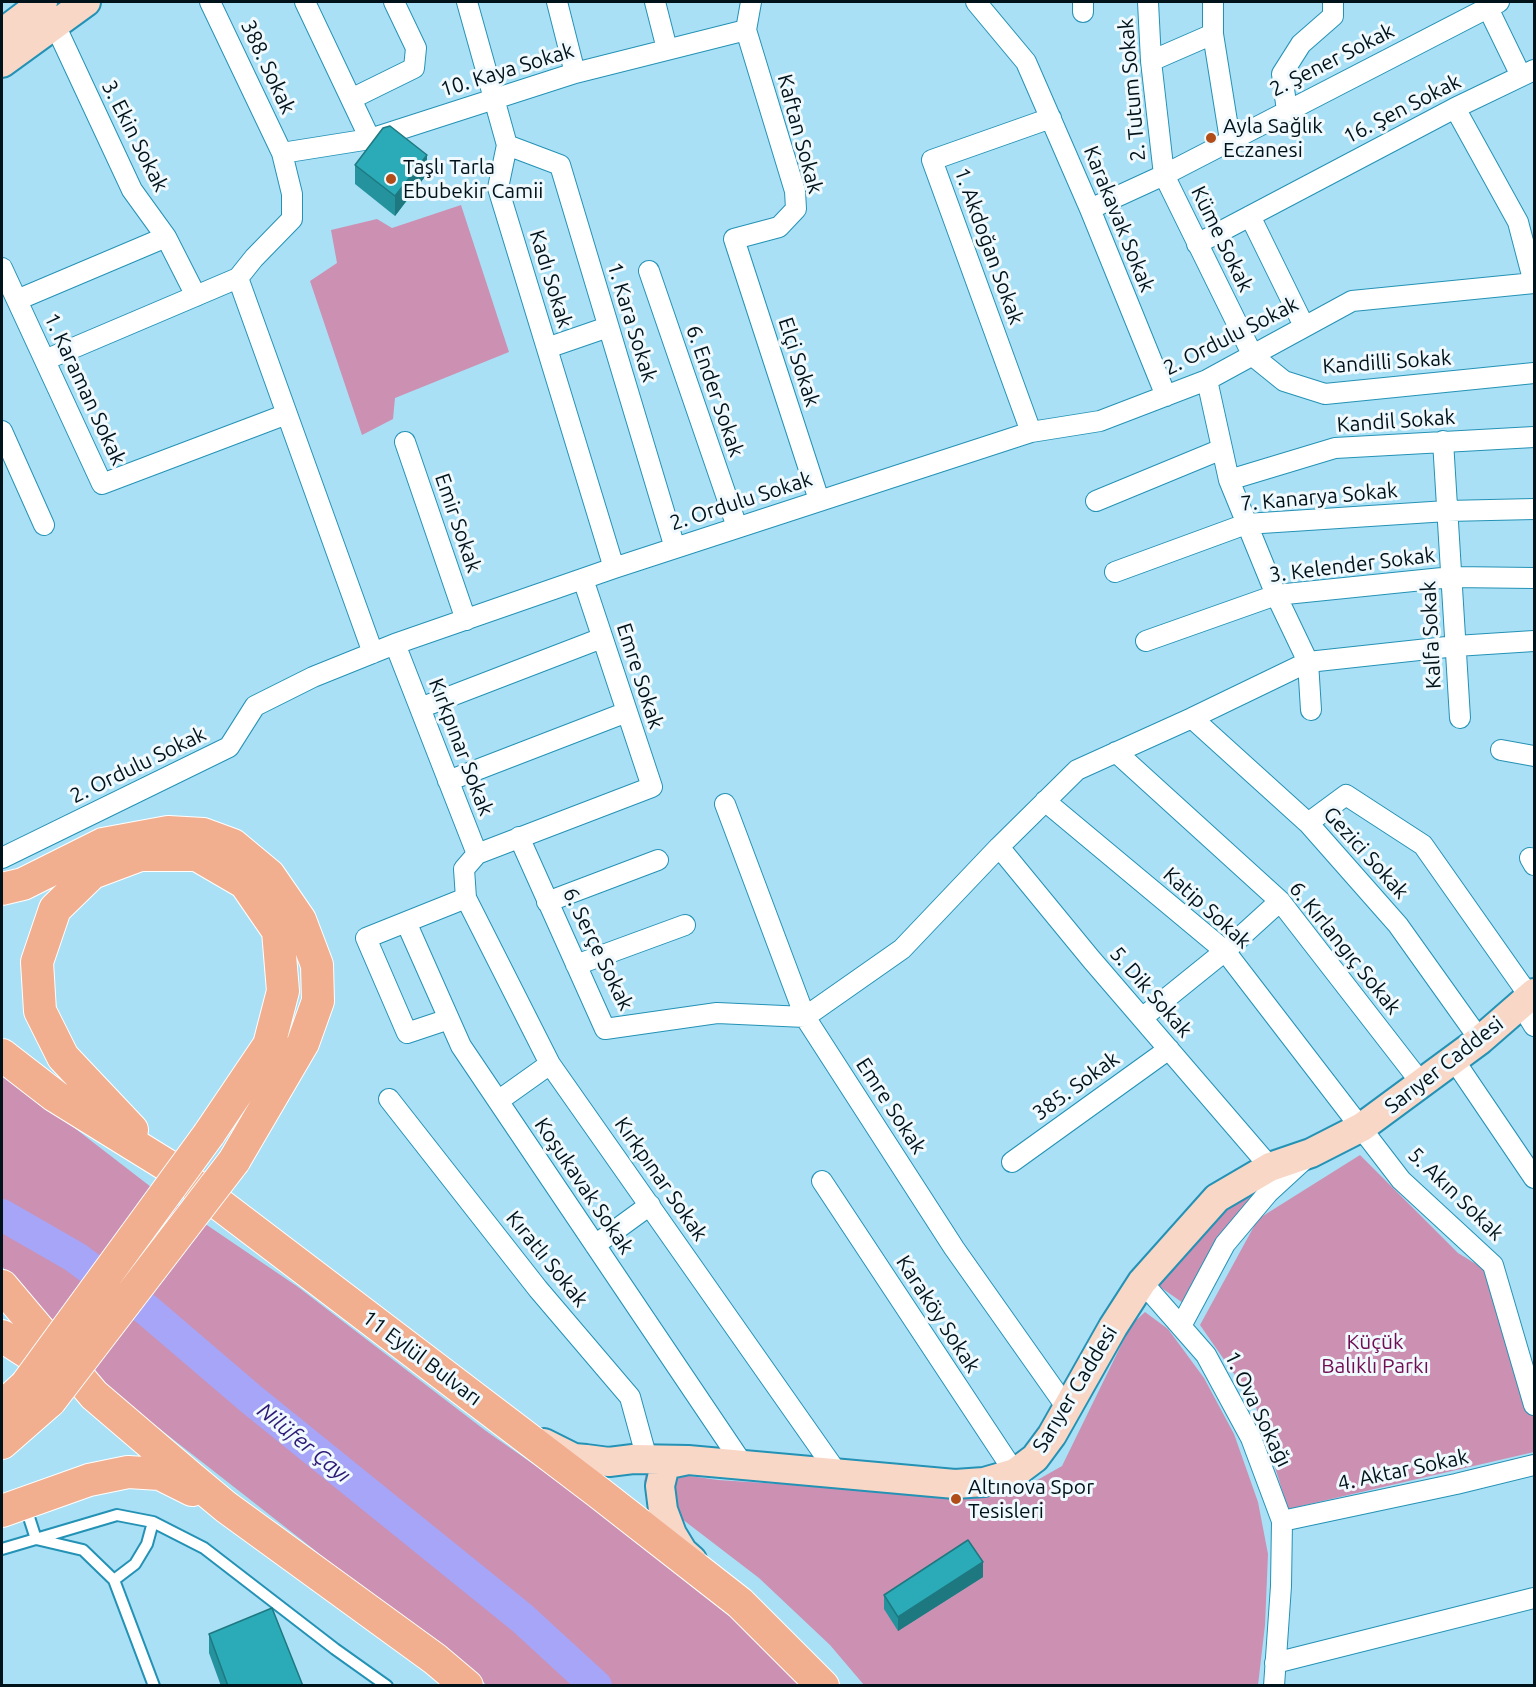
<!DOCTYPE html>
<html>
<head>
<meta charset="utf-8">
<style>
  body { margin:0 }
  #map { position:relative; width:1536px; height:1687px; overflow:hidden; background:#a9e0f6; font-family:Ubuntu,sans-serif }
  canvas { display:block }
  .frame { position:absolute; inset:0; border:3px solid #00121a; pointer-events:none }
</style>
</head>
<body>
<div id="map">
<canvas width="1536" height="1687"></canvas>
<div class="frame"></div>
</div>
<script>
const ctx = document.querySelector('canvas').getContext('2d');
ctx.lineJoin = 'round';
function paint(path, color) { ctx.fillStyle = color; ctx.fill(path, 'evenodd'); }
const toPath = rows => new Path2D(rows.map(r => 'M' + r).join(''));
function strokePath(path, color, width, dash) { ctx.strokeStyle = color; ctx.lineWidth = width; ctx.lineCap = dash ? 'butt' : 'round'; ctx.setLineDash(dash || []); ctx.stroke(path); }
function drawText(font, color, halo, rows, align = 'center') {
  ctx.font = font + ' Ubuntu,sans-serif'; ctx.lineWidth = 6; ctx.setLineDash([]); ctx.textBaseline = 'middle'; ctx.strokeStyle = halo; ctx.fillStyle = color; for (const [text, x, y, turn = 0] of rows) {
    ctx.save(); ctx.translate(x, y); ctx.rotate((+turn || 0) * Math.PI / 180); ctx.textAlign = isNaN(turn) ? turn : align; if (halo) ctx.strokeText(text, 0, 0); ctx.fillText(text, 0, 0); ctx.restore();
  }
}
paint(toPath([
  [461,205,509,352,395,398,393,419,362,435,310,281,337,263,331,230,377,219,392,228],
  [2,1072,151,1187,298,1287,486,1431,620,1525,724,1602,808,1685,487,1685,383,1606,312,1548,110,1390,25,1297,2,1266],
  [1360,1155,1458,1253,1489,1272,1534,1417,1534,1452,1288,1509,1255,1404,1200,1325,1258,1219],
  [1263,1180,1268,1184,1183,1303,1156,1284,1214,1217],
  [1145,1312,1168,1329,1204,1378,1234,1434,1258,1502,1268,1554,1265,1625,1258,1685,864,1685,830,1645,759,1578,652,1496,644,1482,646,1473,655,1471,718,1480,968,1496,1018,1491,1062,1466,1131,1325]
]), '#cc90b2');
strokePath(toPath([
  [2,1215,75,1257,147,1310,251,1399,522,1618,596,1686]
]), '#a7a5f7', 32);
const lane = toPath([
  [25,1505,36,1539],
  [36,1539,83,1550,114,1580,154,1686],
  [2,1549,117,1515,153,1522,204,1548,335,1649,387,1686],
  [114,1580,135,1564,147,1544,153,1522]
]);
const street = toPath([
  [305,2,370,139],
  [467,2,507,145,498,188,614,568],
  [557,2,575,73],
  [655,2,667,49],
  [751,2,746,30,795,191,796,209,779,227,734,239,819,500],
  [976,2,1026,62,1090,209,1166,396],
  [1083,2,1083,12],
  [1148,2,1151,61,1164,175,1253,356,1284,381,1325,394,1534,373],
  [1213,2,1213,34,1230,140],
  [1485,2,1521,76],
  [55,25,132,190,166,237,196,296],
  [1151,61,1213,34],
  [351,99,414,68,416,48,394,2],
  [1455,108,1518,222,1534,283],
  [1287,111,1282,74,1301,44,1333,16,1333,2],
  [507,145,560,165,675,548],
  [282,153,370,139,575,73,746,30],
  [1090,209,1164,175,1499,2],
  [1250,216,1304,326],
  [1197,244,1455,108,1534,70],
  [2,268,102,484,287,414],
  [649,271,737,527],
  [238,278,373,653],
  [17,300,166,237],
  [547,348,608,327],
  [45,360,238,278,254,258,292,219,292,194,282,153,210,2],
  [1207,380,1229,480,1276,595,1308,662,1311,710],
  [2,431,44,525],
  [1031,432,932,160,1051,118],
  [1443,441,1460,718],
  [405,442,466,620],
  [1229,480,1335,448,1534,437],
  [1096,501,1222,449],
  [1115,572,1246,524,1447,511,1534,509],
  [1146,641,1276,595,1452,577,1534,578],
  [395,644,477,854,464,869,466,898,550,1064,838,1474],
  [420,708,602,638],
  [1192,718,1308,823,1398,925,1480,1040],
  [1501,750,1534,756],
  [1116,752,1280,901,1422,1084],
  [448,781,627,712],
  [1045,801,1225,951,1401,1180,1493,1265,1534,1405],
  [725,804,805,1017,954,1248,1067,1408],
  [1308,823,1346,795,1423,845,1530,997],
  [519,837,605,1029,717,1013,805,1017,902,949,999,847,1077,770,1192,718,1308,662,1456,646,1534,641],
  [999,847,1091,959,1270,1167],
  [477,854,652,787,583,579],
  [2,858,229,747,255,706,313,677,395,644,614,568,1031,432,1100,421,1207,380,1352,301,1534,283],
  [1530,858,1534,865],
  [547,902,658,860],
  [406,922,461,1046,744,1466],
  [576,965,685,925],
  [1521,1005,1534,1026],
  [1142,1018,1225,951,1280,901],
  [449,1019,407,1033,366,938,466,898],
  [1454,1060,1534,1178],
  [389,1099,538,1289,630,1397,647,1459],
  [498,1101,550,1064],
  [1012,1162,1169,1049],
  [822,1181,1015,1473],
  [595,1245,650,1205],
  [1142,1282,1206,1355,1251,1438,1282,1521,1281,1586,1274,1686],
  [1181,1326,1225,1244,1268,1193,1305,1159],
  [1282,1521,1456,1484,1534,1465],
  [1275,1663,1534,1598]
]);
const secondary = toPath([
  [2,33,43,2],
  [2,63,86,2],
  [544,1443,574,1458,586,1459,609,1462,633,1459,688,1460,955,1484,984,1482,1015,1473,1035,1458,1052,1435,1113,1327,1142,1282,1217,1198,1270,1167,1311,1153,1362,1127,1480,1040,1534,993],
  [688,1460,669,1464,664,1469,660,1486,663,1510,672,1534,683,1552,692,1560]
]);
const primary = toPath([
  [2,889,23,884,103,844,168,832,203,834,233,845,269,875,300,920,317,965,318,1001,303,1043,234,1161],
  [2,1055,55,1096,173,1169,598,1492,740,1603,823,1686],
  [132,1130,63,1057,40,1011,37,962,55,909,92,873,140,855,197,855,245,883,278,931,283,991,269,1045,209,1134],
  [2,1286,94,1395,190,1477,226,1507,435,1659,467,1686],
  [2,1336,64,1376],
  [2,1407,26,1385],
  [2,1443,50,1401],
  [2,1511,89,1480,128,1472,160,1474,192,1490]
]);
strokePath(lane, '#2492b5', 14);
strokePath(street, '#2492b5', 22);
strokePath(secondary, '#2492b5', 32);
strokePath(primary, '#fff', 34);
strokePath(lane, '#fff', 10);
strokePath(street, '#fff', 20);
strokePath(secondary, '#f9d7c7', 28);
strokePath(primary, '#f2af8f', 32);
const primaryBridge = toPath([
  [26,1385,209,1134],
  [50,1401,234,1161]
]);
strokePath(primaryBridge, '#fff', 34, []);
strokePath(primaryBridge, '#f2af8f', 32);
paint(toPath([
  [355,165,427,174,395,216,355,184],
  [983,1577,898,1631,884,1609,884,1595],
  [209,1634,303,1686,221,1686,209,1653]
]), '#25939d');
paint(toPath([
  [427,155,427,174,395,216,395,196],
  [983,1562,983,1577,898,1631,898,1617]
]), '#1e7880');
const building = toPath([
  [390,126,427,155,395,196,355,165,383,128,390,126],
  [968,1540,983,1562,898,1617,884,1595,968,1540],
  [272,1608,303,1686,228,1686,209,1634,272,1608]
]);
paint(building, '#2babb7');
strokePath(building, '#1e7880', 1.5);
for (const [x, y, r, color] of [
  [1211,138,6,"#b14d18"],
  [391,179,6,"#b14d18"],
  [956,1499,6,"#b14d18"]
]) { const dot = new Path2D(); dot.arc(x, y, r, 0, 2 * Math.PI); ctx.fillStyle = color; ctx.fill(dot); strokePath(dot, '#f0f9fd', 2); }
drawText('21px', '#00121a', '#f0f9fd', [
  ["2. Şener Sokak",1332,60,-27],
  ["388. Sokak",268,67,65],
  ["10. Kaya Sokak",507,70,-17],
  ["2. Tutum Sokak",1132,90,-95],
  ["16. Şen Sokak",1402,109,-27],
  ["Kaftan Sokak",800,134,75],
  ["3. Ekin Sokak",135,136,63],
  ["Karakavak Sokak",1119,219,68],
  ["Küme Sokak",1222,239,64],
  ["1. Akdoğan Sokak",989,246,70],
  ["Kadı Sokak",551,279,73],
  ["1. Kara Sokak",632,322,73],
  ["2. Ordulu Sokak",1231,336,-27],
  ["Elçi Sokak",799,362,72],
  ["Kandilli Sokak",1387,362,-4],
  ["1. Karaman Sokak",85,389,65],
  ["6. Ender Sokak",715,391,71],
  ["Kandil Sokak",1396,421,-4],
  ["7. Kanarya Sokak",1319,497,-5],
  ["2. Ordulu Sokak",741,501,-18],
  ["Emir Sokak",458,523,71],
  ["3. Kelender Sokak",1352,565,-7],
  ["Kalfa Sokak",1431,635,-93],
  ["Emre Sokak",640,676,72],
  ["Kırkpınar Sokak",461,747,69],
  ["2. Ordulu Sokak",138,765,-26],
  ["Gezici Sokak",1366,853,48],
  ["Katip Sokak",1207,908,42],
  ["6. Kırlangıç Sokak",1345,948,51],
  ["6. Serçe Sokak",598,949,64],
  ["5. Dik Sokak",1151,992,49],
  ["Sarıyer Caddesi",1444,1065,-38],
  ["385. Sokak",1076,1086,-36],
  ["Emre Sokak",891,1106,57],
  ["Kırkpınar Sokak",661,1179,55],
  ["Koşukavak Sokak",584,1186,56],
  ["5. Akın Sokak",1456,1194,44],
  ["Kıratlı Sokak",547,1259,51],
  ["Karaköy Sokak",938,1314,57],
  ["11 Eylül Bulvarı",422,1358,37],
  ["Sarıyer Caddesi",1075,1389,-59],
  ["1. Ova Sokağı",1258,1409,64],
  ["4. Aktar Sokak",1403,1470,-12]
]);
drawText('21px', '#00121a', '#f0f9fd', [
  ["Ayla Sağlık",1223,126],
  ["Eczanesi",1223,150],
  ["Taşlı Tarla",403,167],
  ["Ebubekir Camii",403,191],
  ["Altınova Spor",968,1487],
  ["Tesisleri",968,1511]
], 'left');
drawText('21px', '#700d52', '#f0f9fd', [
  ["Küçük",1375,1342],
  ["Balıklı Parkı",1375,1366]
]);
drawText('italic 22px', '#2e1976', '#f0f9fd', [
  ["Nilüfer Çayı",304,1443,39]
]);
</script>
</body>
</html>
